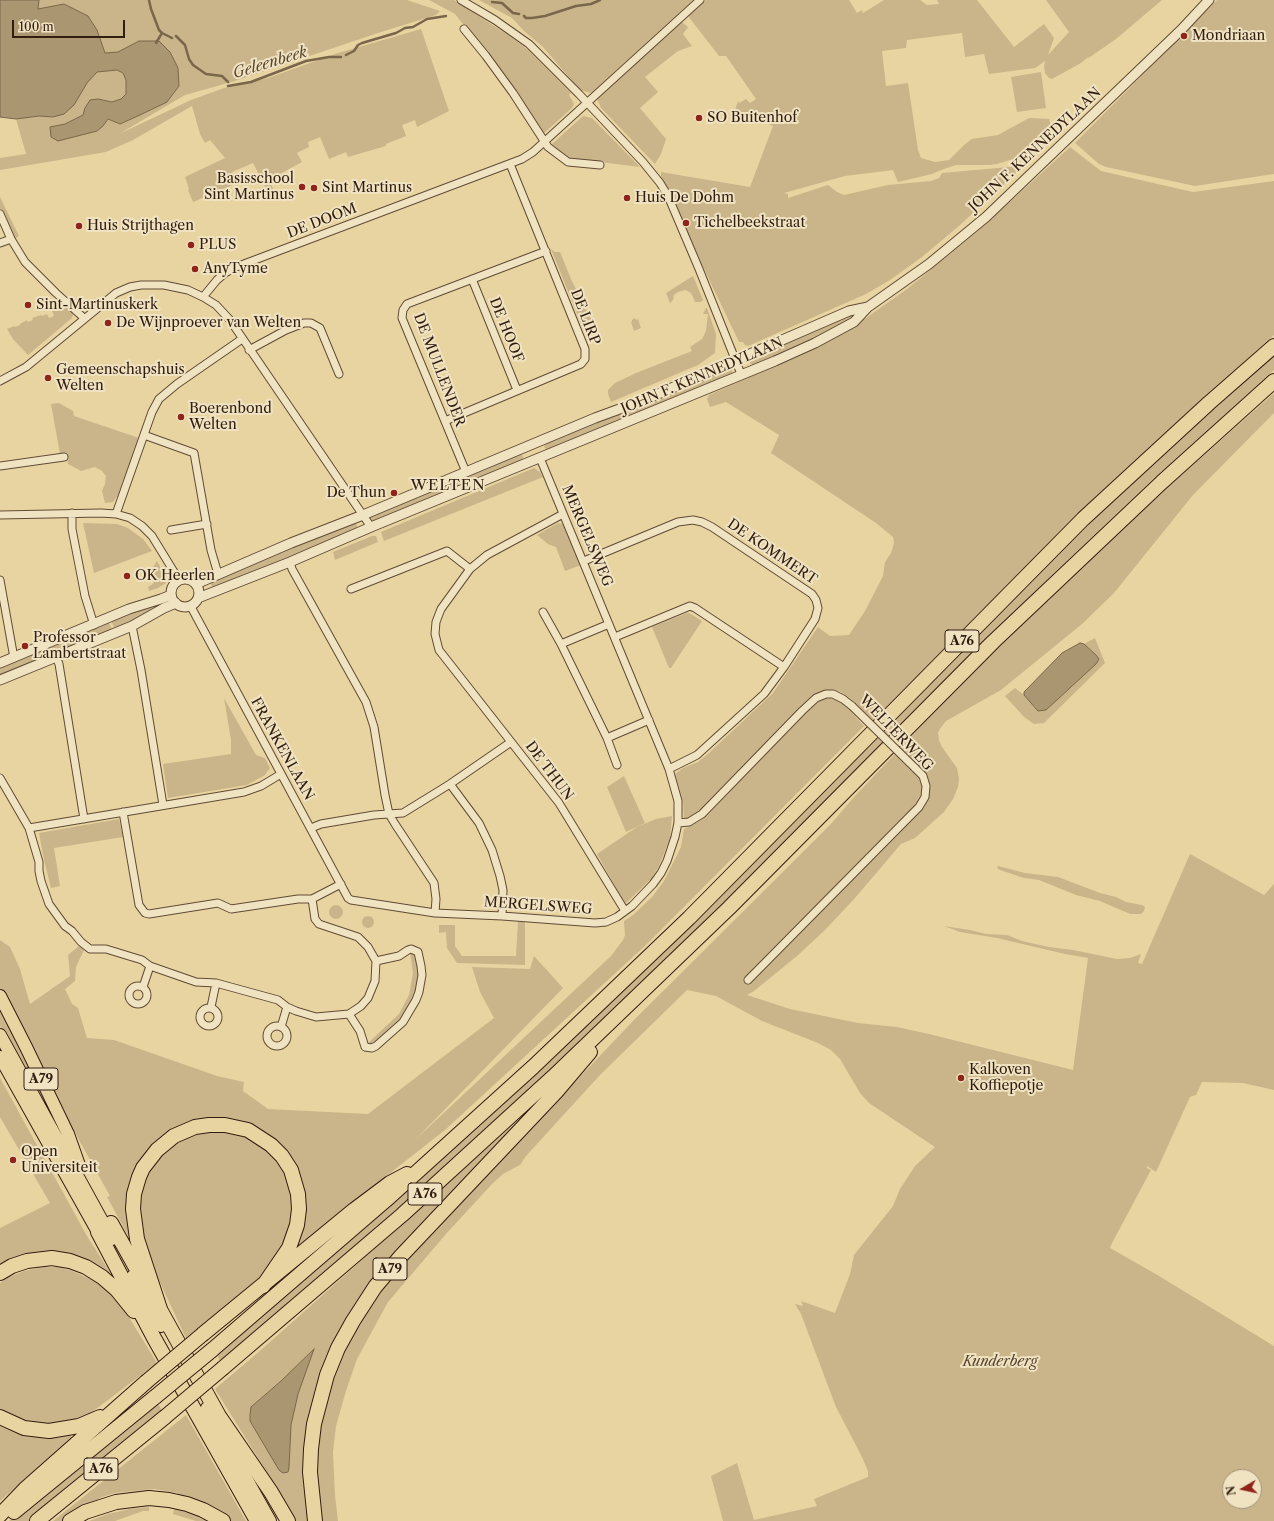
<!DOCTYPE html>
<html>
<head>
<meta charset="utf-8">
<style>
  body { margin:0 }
  #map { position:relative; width:1274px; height:1521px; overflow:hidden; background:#e8d4a1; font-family:"Libre Caslon Text",serif }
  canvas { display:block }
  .north { position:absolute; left:1222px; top:1469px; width:40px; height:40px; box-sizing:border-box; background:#f0e3c2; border:1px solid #a4947b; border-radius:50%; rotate:261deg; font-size:11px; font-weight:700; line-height:16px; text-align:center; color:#321d11 }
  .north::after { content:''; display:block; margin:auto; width:14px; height:18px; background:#8f2418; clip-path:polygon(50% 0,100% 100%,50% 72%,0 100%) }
  .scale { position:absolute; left:12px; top:20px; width:113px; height:18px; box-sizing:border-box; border:2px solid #321d11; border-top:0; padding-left:5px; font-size:12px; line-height:14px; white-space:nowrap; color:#321d11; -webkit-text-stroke:3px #f0e3c2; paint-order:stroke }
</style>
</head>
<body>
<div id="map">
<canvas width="1274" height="1521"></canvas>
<div class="north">N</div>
<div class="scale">100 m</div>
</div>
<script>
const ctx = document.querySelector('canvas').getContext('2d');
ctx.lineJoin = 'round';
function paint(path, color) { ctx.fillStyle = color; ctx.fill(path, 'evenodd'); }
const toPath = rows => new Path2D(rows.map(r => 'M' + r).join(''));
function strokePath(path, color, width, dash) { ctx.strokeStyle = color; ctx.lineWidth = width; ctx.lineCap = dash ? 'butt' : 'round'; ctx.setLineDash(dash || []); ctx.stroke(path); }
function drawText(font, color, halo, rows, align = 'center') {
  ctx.font = font + ' "Libre Caslon Text",serif'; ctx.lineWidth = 4; ctx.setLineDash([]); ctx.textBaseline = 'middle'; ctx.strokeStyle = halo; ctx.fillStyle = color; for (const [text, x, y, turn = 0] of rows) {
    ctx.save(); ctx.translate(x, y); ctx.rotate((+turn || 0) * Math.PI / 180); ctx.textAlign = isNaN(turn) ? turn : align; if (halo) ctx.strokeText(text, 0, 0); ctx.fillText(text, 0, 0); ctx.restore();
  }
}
paint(toPath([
  [39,0,407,0,440,11,436,15,378,33,235,81,185,95,119,134,191,100,224,88,268,78,338,53,421,29,449,111,417,127,415,120,402,125,406,136,386,144,386,146,348,157,346,152,329,159,320,137,308,142,309,147,297,153,302,162,269,180,274,191,269,194,253,163,232,172,237,183,193,202,188,190,189,189,185,177,225,158,210,140,205,143,200,134,192,106,133,140,106,152,0,170,0,158,26,154,16,119,39,116,53,117,80,92,87,83,97,72,117,70,123,73,126,80,126,94,121,99,112,102,98,99,85,108,84,115,65,124,50,127,103,126,108,119,120,124,167,102,179,86,178,68,170,52,139,41,118,52,105,53,97,30,88,16,64,4,38,9],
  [429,0,454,0,511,37,528,50,571,93,569,95,574,104,572,108,542,135,485,52,455,14],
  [479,0,693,0,591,93,580,90,543,47,524,31,512,18],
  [706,0,849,0,857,13,862,10,863,13,884,0,920,0,927,5,939,4,937,0,977,0,1014,47,1044,24,1054,38,1048,55,1069,32,1046,0,1162,0,1116,39,1087,59,1089,56,1081,63,1052,79,1049,78,1045,73,1044,66,1045,61,1035,68,989,74,984,54,965,57,962,33,907,40,906,48,882,51,886,86,908,83,918,150,921,158,935,162,949,160,964,145,972,139,998,135,1029,118,1049,119,1051,126,1051,133,1048,140,1023,156,997,164,990,165,956,165,944,169,932,174,898,182,893,170,845,176,784,193,788,194,788,198,828,185,837,192,844,195,888,185,931,181,939,178,942,173,1020,166,1022,168,960,225,922,257,890,280,866,294,748,346,745,345,743,342,739,342,661,179,661,172,750,187,773,126,735,110,738,101,739,103,746,99,750,103,756,99,726,56,719,56,688,16],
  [1217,0,1274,0,1274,174,1195,186,1106,167,1099,164,1075,143],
  [682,22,688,27,683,34,692,46,678,51,645,77,658,92,640,108,666,139,661,154,655,164,601,108,597,98],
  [1041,72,1046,108,1017,112,1011,77],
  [583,116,592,118,640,167,567,158,551,145],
  [1070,147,1101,171,1193,192,1274,181,1274,335,1205,396,1095,497,874,721,850,698,839,691,830,690,820,693,704,810,690,818,684,818,683,802,675,774,683,768,698,762,709,753,773,693,818,627,830,636,849,635,865,611,883,576,885,562,891,553,894,543,893,537,876,523,771,453,779,435,726,402,710,407,707,399,709,395,797,356,835,338,856,325,907,289,977,232],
  [0,197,19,236,15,239,0,208],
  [551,249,555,252,560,252,571,279,592,321,582,326],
  [693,276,703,300,701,302,695,302,691,293,685,290,678,292,674,295,673,300,670,303,666,293],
  [58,299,72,312,73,315,72,318,28,355,13,339,7,329,14,326,15,327,20,325,20,324,27,320,28,322,33,320,32,318,41,315,42,316,47,314,49,318,54,316,50,305],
  [706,308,707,308,716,334,715,353,698,365,611,402,608,394,608,390,615,383,636,373,692,351,690,347,702,339,706,331,708,314,703,314],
  [860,313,835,328,788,351,753,365,750,363,750,359,753,356,851,314],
  [635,318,636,320,638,319,641,328,634,331,631,322,632,322,632,320],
  [1274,352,1274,370,1151,481,1055,572,967,661,782,850,501,1121,221,1363,216,1353,331,1256,1122,490],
  [727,368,730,368,732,370,732,373,730,376,550,450,546,449,544,447,546,442],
  [1274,393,1274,413,1193,495,1114,593,1082,624,1001,690,946,721,940,729,938,733,939,740,942,747,957,768,959,779,958,787,953,799,944,812,915,838,901,844,855,898,825,930,797,956,754,991,747,995,790,1009,858,1023,897,1027,929,1034,1073,1070,1088,958,1065,954,997,938,960,932,944,926,970,930,986,934,1007,935,1022,941,1049,947,1073,950,1117,959,1130,958,1141,954,1138,963,1142,964,1190,854,1264,895,1274,884,1274,1090,1243,1083,1202,1082,1196,1095,1190,1097,1156,1172,1147,1166,1147,1168,1151,1170,1111,1245,1110,1248,1154,1273,1274,1346,1274,1521,723,1521,711,1476,737,1463,754,1520,817,1506,814,1499,868,1477,868,1471,861,1455,836,1407,801,1314,795,1304,803,1306,801,1301,835,1313,850,1274,854,1255,893,1206,900,1189,915,1166,935,1147,869,1103,860,1093,840,1059,831,1050,818,1043,762,1021,716,996,687,990,600,1075,526,1156,520,1165,503,1174,492,1184,446,1234,388,1302,357,1359,346,1391,336,1426,333,1452,335,1495,338,1521,320,1521,316,1495,318,1431,331,1380,351,1335,389,1278,632,1022,830,825,855,796,929,718,1039,606,1165,490],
  [1230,1477,1254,1477,1254,1501,1230,1501],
  [59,403,73,411,74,416,139,438,118,495,113,502,105,503,102,491,105,484,106,476,102,471,95,467,81,471,68,464,66,453,60,454,51,404],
  [520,453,523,456,523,459,521,462,374,522,371,521,369,519,369,516],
  [534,468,540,472,543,477,384,541,381,532],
  [354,522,357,525,357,529,355,531,213,589,209,580],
  [83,523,117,524,128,528,143,539,152,551,94,573],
  [558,523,563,524,581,565,565,571,556,547,548,544,537,535],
  [372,536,376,536,378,542,335,560,333,552],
  [157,561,167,579,166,583,158,588,149,591,148,587,153,584,155,579,152,569],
  [160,604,161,607,115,630,111,620,125,613],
  [687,613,689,613,702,621,671,668,669,668,652,627],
  [108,621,113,631,40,661,36,651],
  [1095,638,1105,663,1044,723,1034,724,1024,717,1005,696,1015,688,1024,695,1038,711,1046,710,1064,692,1096,655,1084,644],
  [33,652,38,662,0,677,0,665],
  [224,698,256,755,265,758,270,768,265,775,247,785,168,798,163,764,231,754,231,740],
  [827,698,838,700,846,706,864,726,647,944,445,1130,338,1214,186,1338,154,1270,131,1241,107,1197,110,1196,53,1093,0,988,0,940,10,947,20,969,30,1004,70,976,68,955,79,946,84,950,76,967,75,981,65,989,72,1004,78,1008,87,1038,114,1040,217,1076,244,1082,243,1091,268,1109,368,1114,494,1018,480,992,472,967,530,969,534,956,563,988,416,1139,611,956,623,940,625,935,624,921,633,915,652,897,664,881,681,847,684,829,698,822,707,816,809,708,819,701],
  [624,776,645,823,626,832,607,787],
  [672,816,670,838,659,866,651,879,626,903,624,902,597,854,637,827,656,819],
  [119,819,123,837,54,848,60,886,51,888,44,860,39,833],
  [998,866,1025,873,1058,877,1100,893,1116,897,1126,902,1142,905,1145,907,1144,911,1141,914,1130,914,1100,901,1076,895,1039,880,1024,878,1000,870,997,868],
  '329 912a7 7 0 1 1 14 0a7 7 0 1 1-14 0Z',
  '362 922a6 6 0 1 1 12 0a6 6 0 1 1-12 0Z',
  [518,921,525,921,525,965,457,963,447,948,446,932,439,933,439,925,455,925,455,946,462,956,516,956],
  [410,953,415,954,419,961,419,983,414,998,406,1013,373,1045,367,1044,399,1014,409,995,413,973],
  [0,1006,53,1112,51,1113,0,1026],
  [0,1078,87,1236,122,1291,86,1264,0,1266,0,1228,50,1203,0,1117],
  [529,1111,397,1255,319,1385,310,1521,296,1521,286,1503,215,1389,261,1350],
  [313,1350,298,1394,291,1425,289,1468,271,1455,255,1429,250,1421,251,1407,281,1381],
  [43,1267,59,1267,70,1270,95,1281,107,1290,119,1301,157,1363,92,1412,81,1419,63,1424,32,1424,5,1415,0,1410,0,1283,7,1278,24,1271],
  [157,1402,163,1412,30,1521,9,1521],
  [186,1415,246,1521,196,1521,173,1514,178,1493,154,1489,115,1493,102,1497,62,1521,53,1521],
  [0,1423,70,1434,72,1438,0,1501],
  [149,1507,149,1511,143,1511,115,1521,89,1521,108,1514,130,1509]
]), '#c9b589');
const water = toPath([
  [0,0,39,0,38,9,64,4,88,16,97,30,105,53,118,52,139,41,159,41,170,52,178,68,179,86,167,102,140,115,120,124,108,119,103,126,97,131,58,141,51,137,50,127,65,124,83,115,85,108,90,100,98,99,112,102,121,99,126,94,126,80,123,73,117,70,97,72,87,83,74,105,64,114,53,117,39,116,16,119,0,117,0,0],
  [1080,643,1084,644,1096,655,1099,659,1096,664,1046,710,1038,711,1024,695,1024,692,1062,653,1080,643],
  [314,1349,298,1394,291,1425,289,1468,288,1472,283,1473,279,1470,250,1421,250,1415,251,1407,281,1381,314,1349]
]);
paint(water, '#aa9670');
strokePath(water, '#7a664a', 1);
strokePath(toPath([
  [149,0,151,9,159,30,162,33,172,38],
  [492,2,502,3,513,13,519,14],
  [524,16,526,18,532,18,545,16,576,6,591,4,600,0],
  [176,36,185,45,189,59,193,65,206,74,222,76,228,82],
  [156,43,162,33],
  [346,55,354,51,358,45,362,43,396,33,405,28,413,27,427,19,446,16],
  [228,86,251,82,306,61,329,57,341,57]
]), '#7a664a', 2.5);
const minor = toPath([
  [461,0,495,20,529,44,579,94,643,162,660,183,668,196,699,269,741,374],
  [464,29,486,56,513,93,548,147,568,162,600,165],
  [0,214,11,239,25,262,56,293,84,318],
  [0,243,11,239],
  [472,279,517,390],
  [203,297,217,280,225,273,236,267,522,159,533,152,700,0],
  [249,350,286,330,304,323,311,323,320,328,339,374],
  [0,381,26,367,116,293,130,287,141,285,164,285,188,290,203,297,216,305,230,320,371,527],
  [445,421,581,364,585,359,585,349,510,164],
  [144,435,194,453,211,550,218,574],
  [0,466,64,457],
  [466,472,402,318,403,310,407,304,546,251],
  [72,513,72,529,85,596,94,625],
  [116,514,152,412,159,399,177,384,242,339],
  [563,514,487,555,470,569,441,609,436,622,435,634,439,650,559,803,625,911],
  [0,515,101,513,116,514,130,518,142,526,152,536,179,580],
  [171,530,207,524],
  [584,561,678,522,693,520,702,522,712,527,812,594,816,600,818,608,815,619,784,667,764,694,697,755,669,769],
  [290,562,292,569,366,702,374,727,385,795,389,814,395,824,434,883,436,899,435,913],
  [0,580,14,658],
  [351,589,447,551,470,569],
  [190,605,348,898,351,900,435,913,502,916,595,923,606,922,617,917,632,906,653,884,661,873,667,861,675,837,678,823,678,801,669,769,540,458],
  [543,612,561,644,607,738,617,765],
  [132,626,141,670,163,805],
  [615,637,690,606,695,608,784,667],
  [561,644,609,624],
  [56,657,59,664,84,819],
  [607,738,649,720],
  [0,778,29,828,39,862,39,871,41,881,49,904,65,926,72,931,81,942,90,949,106,949,142,960,150,966,196,982,216,983,278,1000,287,1007,296,1011,316,1017,349,1014,361,1006,368,998,375,981,376,961,368,947,358,937,319,924,315,919,312,899],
  [450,784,479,823,492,850,500,876,503,890,502,916],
  [123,812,139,905,145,913,149,914,218,903,231,909,298,899,312,899,341,884],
  [678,823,689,822,702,814,802,711,816,698,826,694,833,694,843,699,852,706],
  [29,828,244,792,261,786,281,774],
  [311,828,321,824,374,815,403,813,450,784,511,742],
  [748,980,919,807,925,797,926,786,923,776,914,767],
  '129 995a9 9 0 1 1 18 0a9 9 0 1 1-18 0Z',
  [143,987,150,966],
  [211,1007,216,983],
  '200 1017a9 9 0 1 1 18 0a9 9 0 1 1-18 0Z',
  [349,1014,360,1031,365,1047,372,1048,376,1046,403,1022,416,1000,419,992,422,975,421,966,418,952,411,949,408,950,399,956,376,961],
  '267 1036a10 10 0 1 1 20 0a10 10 0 1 1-20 0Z',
  [281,1027,287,1007]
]);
const tertiary = toPath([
  '171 593a14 14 0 1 1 28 0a14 14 0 1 1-28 0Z',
  [196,584,291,543,363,515,595,418,644,400,849,311,868,307],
  [198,598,290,562,371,527,775,361,815,343,854,322,868,307,929,264,986,217,1181,30,1209,0],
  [0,663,129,609,161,599,171,595],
  [0,680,132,626,164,608,176,603]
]);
const primary = toPath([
  [0,996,26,1047,68,1134,79,1165],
  [0,1035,112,1239],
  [0,1057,98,1232],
  [133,1276,161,1326],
  [207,1408,270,1521]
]);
const motorway = toPath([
  [111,1223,145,1284],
  [98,1232,154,1338,257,1521],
  [0,1273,12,1266,27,1261,52,1258,70,1261,86,1267,102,1277,117,1290,134,1311],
  [157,1304,219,1416,271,1492,288,1521],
  [161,1312,137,1239,133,1209,134,1194,139,1177,143,1168,157,1150,174,1136,195,1127,209,1125,225,1125,248,1130,271,1145,282,1156,291,1170,298,1194,299,1209,297,1225,289,1248,263,1286],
  [203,1334,354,1210,390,1183,407,1174],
  [212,1350,386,1200,533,1067,689,918,1083,519,1209,403,1274,346],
  [223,1368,402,1215,553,1077,729,908,993,642,1162,482,1274,381],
  [0,1417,24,1428,49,1431,79,1426,100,1417],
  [14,1512,155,1397],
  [0,1515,25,1489,146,1382],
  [37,1521,165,1417],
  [70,1521,85,1512,116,1502,149,1498,169,1500,187,1504,203,1510,223,1521],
  [315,1521,310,1472,311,1449,314,1424,327,1375,338,1348,353,1321,375,1287,401,1256,556,1092,590,1052]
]);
strokePath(minor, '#604b35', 9);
strokePath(tertiary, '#604b35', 11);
strokePath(primary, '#321d11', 14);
strokePath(motorway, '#321d11', 16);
strokePath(minor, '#f0e3c2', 7);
strokePath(tertiary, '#f0e3c2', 9);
strokePath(primary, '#e8d4a1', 12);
strokePath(motorway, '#e8d4a1', 14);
const minorBridge = toPath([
  [852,706,914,767]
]);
const motorwayBridge = toPath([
  [146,1382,203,1334],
  [155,1397,212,1350],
  [165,1417,223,1368]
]);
strokePath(minorBridge, '#604b35', 9, []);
strokePath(motorwayBridge, '#321d11', 16, []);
strokePath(minorBridge, '#f0e3c2', 7);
strokePath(motorwayBridge, '#e8d4a1', 14);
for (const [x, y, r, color] of [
  [1184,36,4,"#8f2418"],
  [699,118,4,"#8f2418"],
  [302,187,4,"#8f2418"],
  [314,188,4,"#8f2418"],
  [627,198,4,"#8f2418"],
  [686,223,4,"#8f2418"],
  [79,226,4,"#8f2418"],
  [191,245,4,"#8f2418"],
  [195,269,4,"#8f2418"],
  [28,305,4,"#8f2418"],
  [108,323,4,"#8f2418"],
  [48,378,4,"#8f2418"],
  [181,417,4,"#8f2418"],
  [394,493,4,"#8f2418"],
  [127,576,4,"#8f2418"],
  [25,646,4,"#8f2418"],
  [961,1078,4,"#8f2418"],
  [13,1160,4,"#8f2418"]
]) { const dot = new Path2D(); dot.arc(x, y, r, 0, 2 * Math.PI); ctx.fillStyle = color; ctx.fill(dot); strokePath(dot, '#f0e3c2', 1.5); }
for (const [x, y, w] of [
  [962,641,34],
  [41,1079,34],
  [425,1194,34],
  [390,1269,34],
  [101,1469,34]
]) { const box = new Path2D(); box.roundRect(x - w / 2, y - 11, w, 22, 3); ctx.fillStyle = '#f0e3c2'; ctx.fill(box); strokePath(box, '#321d11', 1); }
drawText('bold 13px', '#321d11', null, [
  ["A76",962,641],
  ["A79",41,1079],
  ["A76",425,1194],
  ["A79",390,1269],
  ["A76",101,1469]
]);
drawText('14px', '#321d11', '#f0e3c2', [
  ["Mondriaan",1192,36],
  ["SO Buitenhof",707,118],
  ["Basisschool",294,179,"right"],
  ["Sint Martinus",294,195,"right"],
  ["Sint Martinus",322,188],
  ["Huis De Dohm",635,198],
  ["Tichelbeekstraat",694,223],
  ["Huis Strijthagen",87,226],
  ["PLUS",199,245],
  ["AnyTyme",203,269],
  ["Sint-Martinuskerk",36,305],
  ["De Wijnproever van Welten",116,323],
  ["Gemeenschapshuis",56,370],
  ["Welten",56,386],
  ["Boerenbond",189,409],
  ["Welten",189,425],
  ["De Thun",386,493,"right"],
  ["OK Heerlen",135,576],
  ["Professor",33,638],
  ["Lambertstraat",33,654],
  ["Kalkoven",969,1070],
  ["Koffiepotje",969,1086],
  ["Open",21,1152],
  ["Universiteit",21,1168]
], 'left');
drawText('14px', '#321d11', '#f0e3c2', [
  ["JOHN F. KENNEDYLAAN",1035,150,-43],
  ["DE DOOM",322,221,-21],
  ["DE LIRP",585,317,69],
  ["DE HOOF",506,330,68],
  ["DE MULLENDER",439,370,69],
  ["JOHN F. KENNEDYLAAN",702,376,-23],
  ["MERGELSWEG",587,536,67],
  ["DE KOMMERT",772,552,34],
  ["WELTERWEG",896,733,46],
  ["FRANKENLAAN",282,749,61],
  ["DE THUN",549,771,53],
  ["MERGELSWEG",538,906,4]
]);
drawText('italic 14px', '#58432f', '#f0e3c2', [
  ["Kunderberg",1000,1362]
]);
drawText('italic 15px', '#5c4732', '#f0e3c2', [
  ["Geleenbeek",270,63,-17]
]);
ctx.letterSpacing = '1px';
drawText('15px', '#321d11', '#f0e3c2', [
  ["WELTEN",448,486]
]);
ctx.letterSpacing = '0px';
</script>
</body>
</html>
